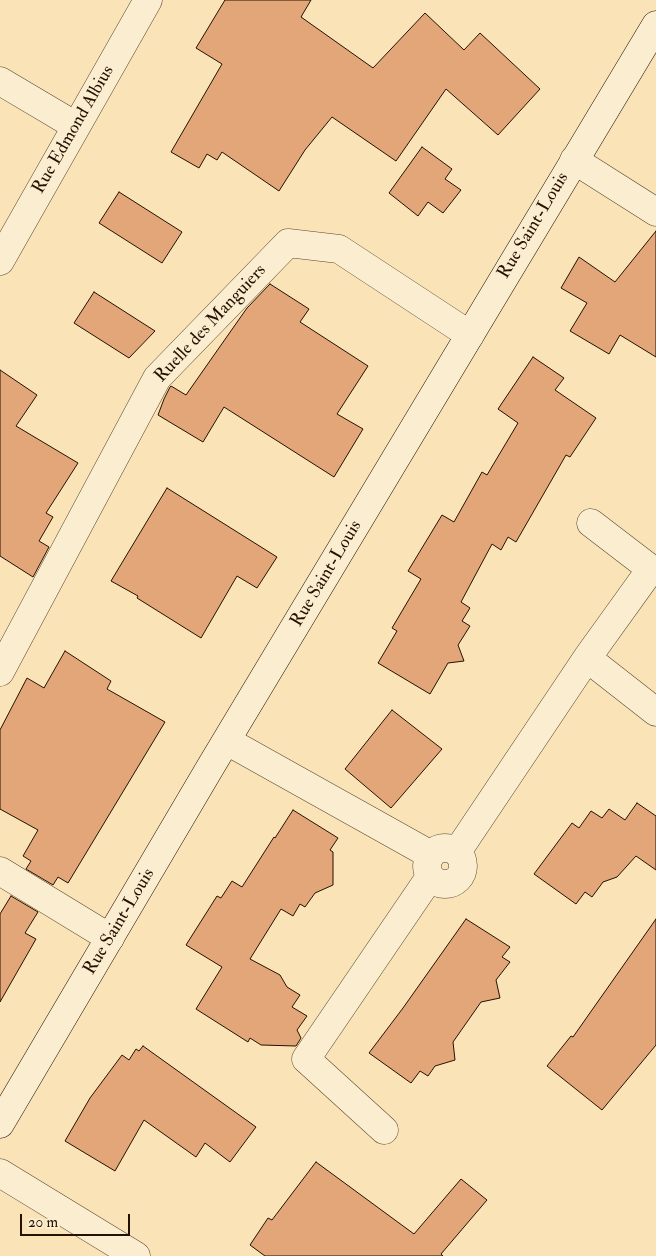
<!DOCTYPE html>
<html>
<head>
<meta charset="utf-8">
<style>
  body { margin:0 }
  #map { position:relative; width:656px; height:1256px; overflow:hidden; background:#f9e3b7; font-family:"IM FELL Double Pica",serif }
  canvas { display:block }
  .scale { position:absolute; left:20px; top:1214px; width:110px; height:22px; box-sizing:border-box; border:2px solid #251100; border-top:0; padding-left:6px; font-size:15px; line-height:18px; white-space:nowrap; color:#251100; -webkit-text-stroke:4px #fbedd0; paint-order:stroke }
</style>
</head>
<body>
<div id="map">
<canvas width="656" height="1256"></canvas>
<div class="scale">20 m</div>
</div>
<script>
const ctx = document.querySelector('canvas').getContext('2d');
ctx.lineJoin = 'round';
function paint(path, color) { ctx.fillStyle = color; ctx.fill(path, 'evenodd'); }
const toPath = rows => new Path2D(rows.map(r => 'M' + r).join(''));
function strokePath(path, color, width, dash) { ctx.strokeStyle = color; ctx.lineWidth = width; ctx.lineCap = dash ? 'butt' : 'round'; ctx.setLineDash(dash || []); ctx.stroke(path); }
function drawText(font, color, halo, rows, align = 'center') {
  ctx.font = font + ' "IM FELL Double Pica",serif'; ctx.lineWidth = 4.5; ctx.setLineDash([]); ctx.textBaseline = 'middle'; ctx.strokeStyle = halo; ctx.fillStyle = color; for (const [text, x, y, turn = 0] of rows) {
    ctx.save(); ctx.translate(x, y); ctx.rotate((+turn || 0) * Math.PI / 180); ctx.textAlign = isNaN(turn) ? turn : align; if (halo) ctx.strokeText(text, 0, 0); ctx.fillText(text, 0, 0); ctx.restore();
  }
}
const building = toPath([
  [225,0,311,0,301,17,373,68,425,13,464,50,480,33,540,89,498,135,446,89,396,161,332,117,305,150,279,191,222,152,217,160,207,154,199,168,171,152,222,64,196,48,225,0],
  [422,147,452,169,445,179,461,190,443,213,428,202,418,216,389,193,422,147],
  [119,192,182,232,162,263,99,223,119,192],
  [656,231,656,357,620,335,609,354,570,331,587,303,561,288,579,257,615,282,656,231],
  [270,284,309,309,300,322,368,366,337,414,363,429,334,477,224,407,203,442,158,415,164,399,170,387,171,386,186,395,247,308,270,284],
  [94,292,155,331,129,358,74,323,94,292],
  [533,357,564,378,555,390,596,418,570,457,566,455,516,542,508,537,501,550,492,544,461,602,470,608,462,621,470,626,458,645,464,661,448,663,430,694,378,663,397,631,392,628,421,579,408,571,442,515,454,522,482,472,487,475,518,423,498,409,533,357],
  [0,370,37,395,16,426,78,463,46,513,53,517,39,541,49,547,33,577,0,556,0,370],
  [167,488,277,557,257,588,237,576,201,638,137,598,138,596,111,581,167,488],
  [65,651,111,681,107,689,165,722,68,883,58,877,53,885,26,869,31,861,23,856,38,830,0,809,0,730,27,678,44,688,65,651],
  [392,710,442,749,391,808,345,769,392,710],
  [637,803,656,816,656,870,636,856,617,877,603,882,592,897,585,892,576,904,534,874,572,823,579,828,591,811,602,818,609,809,625,820,637,803],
  [293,810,338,838,330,850,333,852,333,885,315,893,305,907,300,904,293,916,281,909,250,959,280,975,287,987,300,995,292,1007,307,1016,297,1030,301,1038,296,1046,261,1045,250,1038,248,1042,196,1009,222,967,186,945,217,896,221,898,232,881,242,887,274,837,275,838,293,810],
  [11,896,38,912,25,933,36,939,0,1002,0,914,11,896],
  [466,919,510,947,502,957,510,962,496,980,500,998,481,1002,453,1042,455,1060,435,1066,428,1076,420,1071,411,1083,369,1053,403,1008,466,919],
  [656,919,656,1045,602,1110,547,1066,571,1036,573,1037,656,919],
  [143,1046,256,1127,230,1162,205,1143,196,1157,144,1120,115,1171,65,1141,90,1098,122,1055,129,1060,136,1049,139,1051,143,1046],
  [316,1162,414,1234,461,1179,487,1200,441,1254,443,1256,265,1256,250,1245,268,1218,272,1220,316,1162]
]);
paint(building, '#e3a678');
strokePath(building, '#251100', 1);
const street = toPath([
  [0,81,76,126],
  [574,160,656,212],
  [0,261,148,0],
  [587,658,651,569,591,523],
  [0,672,157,378,288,243,339,249,470,335],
  [227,741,431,855],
  '427 866a18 18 0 1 1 36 0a18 18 0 1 1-36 0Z',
  [457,852,587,658,656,712],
  [0,871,110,938],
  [384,1130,306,1059,430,877],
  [0,1173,136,1256]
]);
const secondary = toPath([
  [0,1124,211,766,656,25]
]);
strokePath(street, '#5a462e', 29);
strokePath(secondary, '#251100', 29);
strokePath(street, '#fbedd0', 28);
strokePath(secondary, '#fbedd0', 28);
drawText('18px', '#251100', '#fbedd0', [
  ["Rue Edmond Albius",74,130,-60],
  ["Rue Saint-Louis",534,226,-59],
  ["Ruelle des Manguiers",211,324,-47],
  ["Rue Saint-Louis",327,574,-59],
  ["Rue Saint-Louis",120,922,-59]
]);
</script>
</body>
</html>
